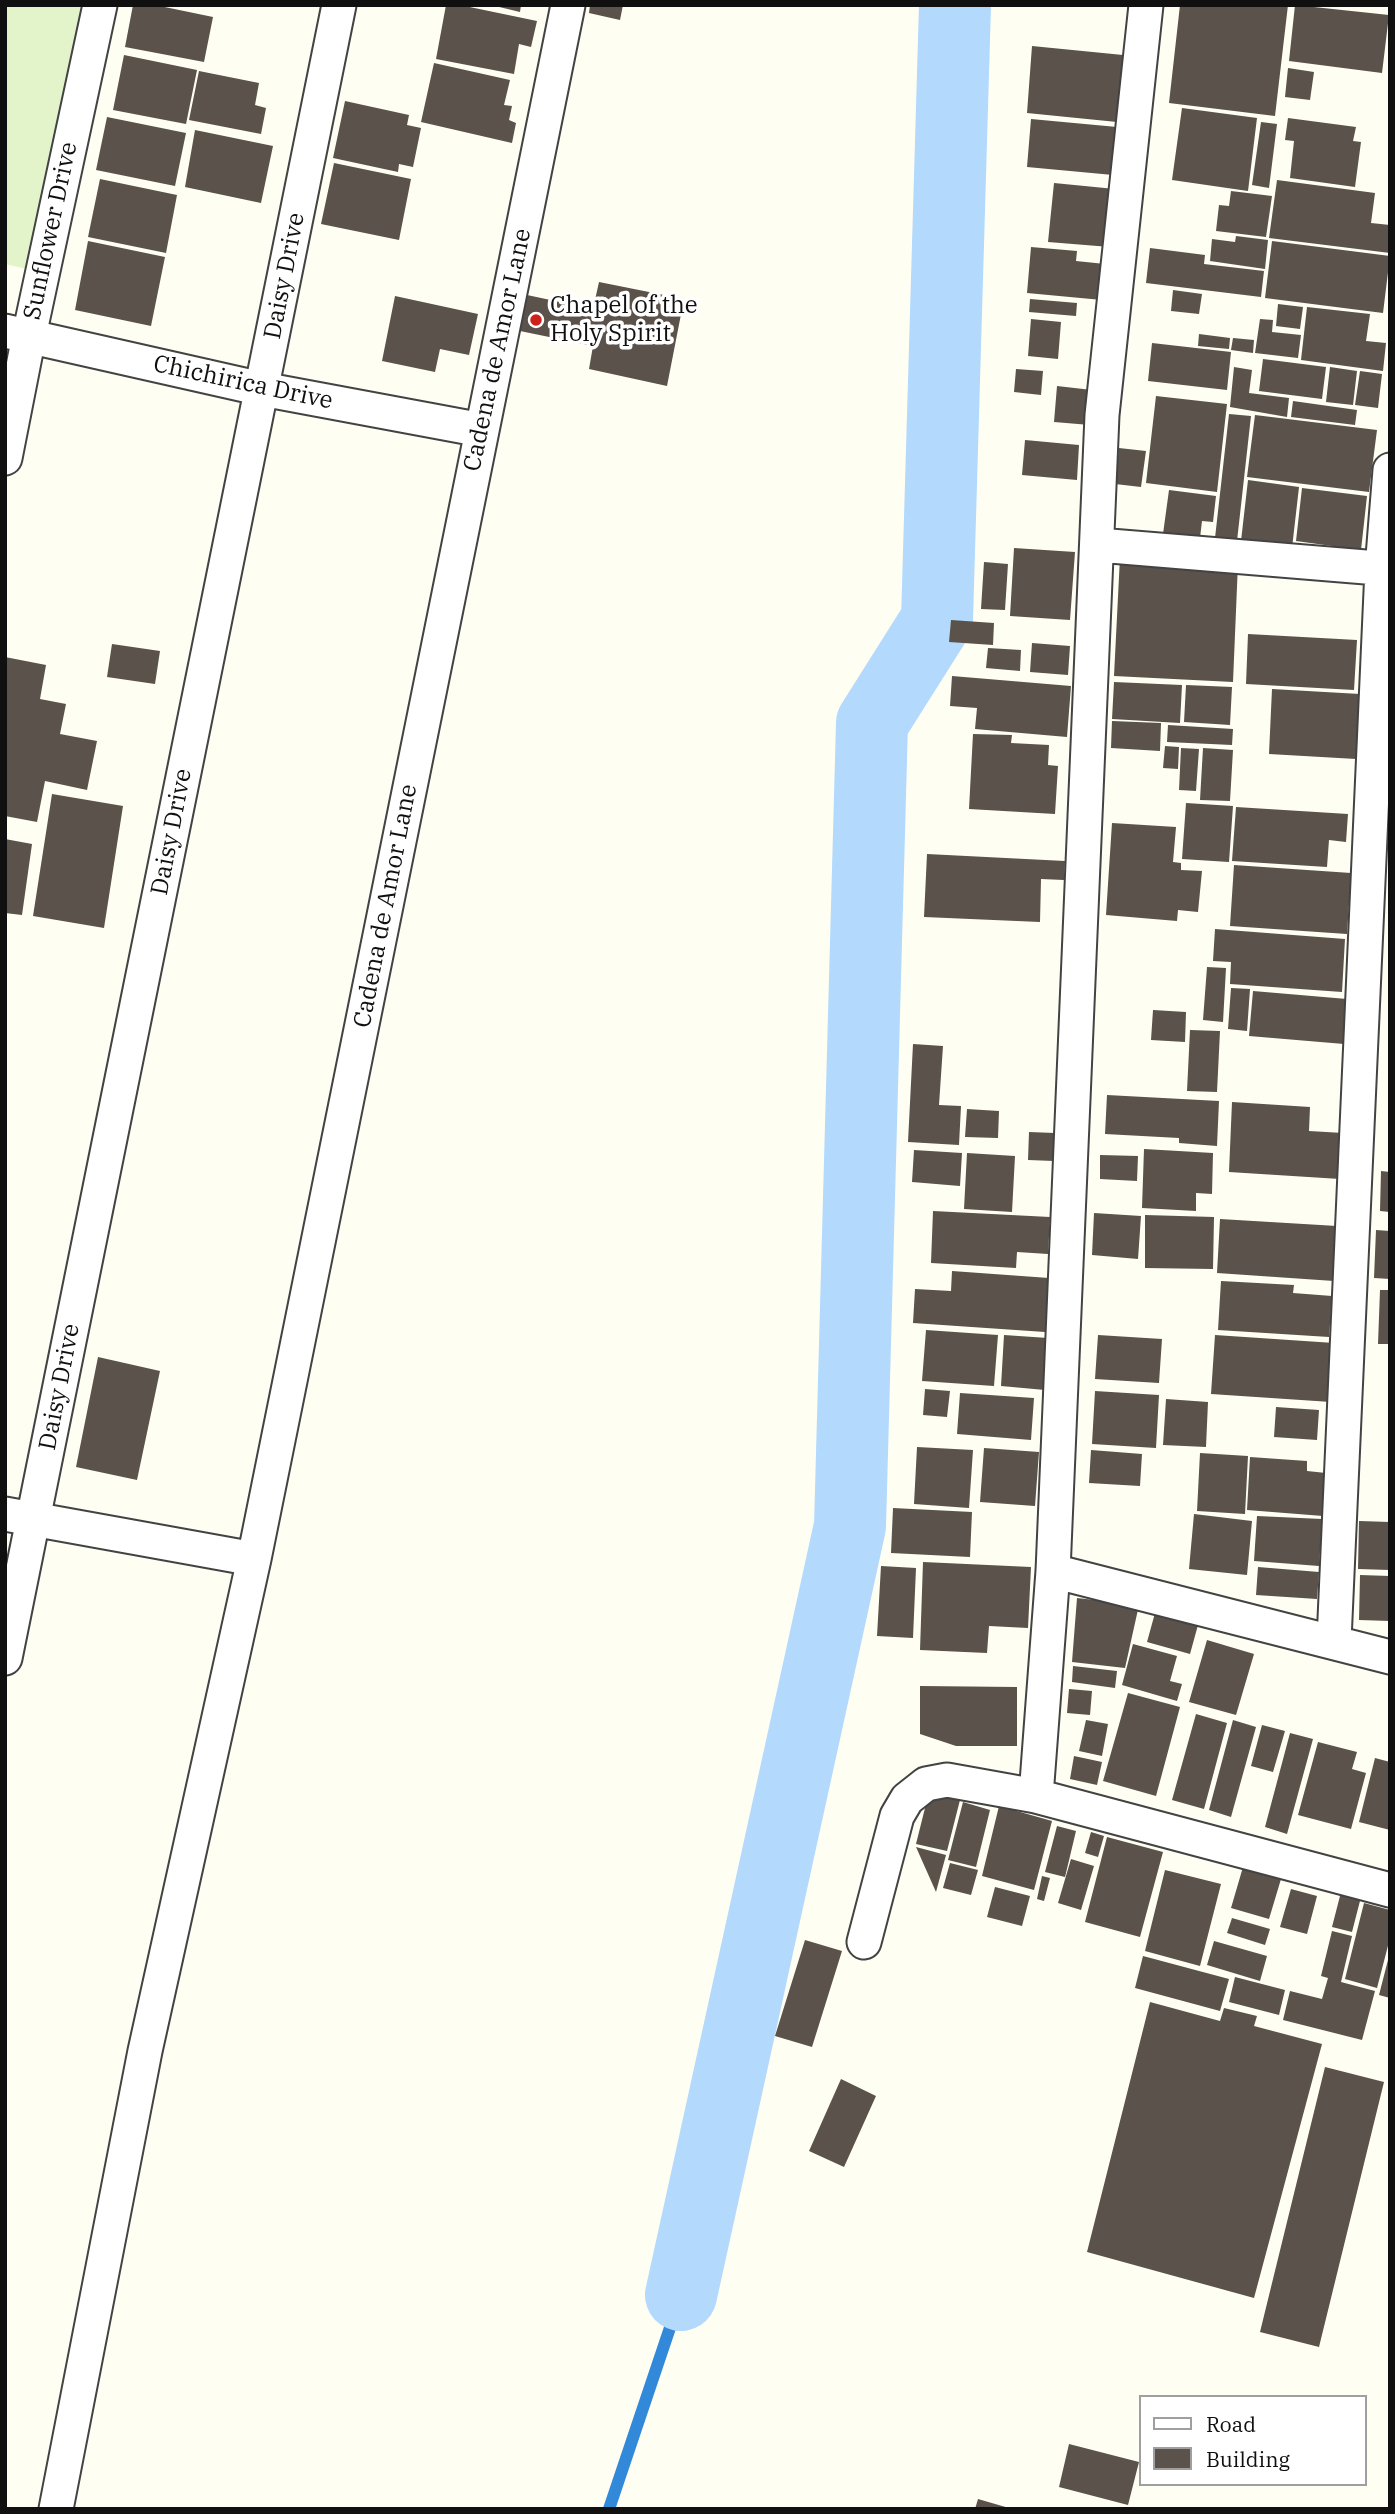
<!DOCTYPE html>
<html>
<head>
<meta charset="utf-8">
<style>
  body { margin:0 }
  #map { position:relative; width:1395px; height:2514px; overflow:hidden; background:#fffef3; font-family:"IBM Plex Serif",serif }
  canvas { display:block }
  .frame { position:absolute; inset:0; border:7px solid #101010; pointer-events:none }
  .legend { position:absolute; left:1139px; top:2395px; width:228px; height:91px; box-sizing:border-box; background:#fff; border:2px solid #9f9f9f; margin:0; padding:9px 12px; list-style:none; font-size:21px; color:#101010 }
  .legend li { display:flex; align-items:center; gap:14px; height:35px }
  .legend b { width:35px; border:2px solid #9f9f9f }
</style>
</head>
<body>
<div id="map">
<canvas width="1395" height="2514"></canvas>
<div class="frame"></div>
<ul class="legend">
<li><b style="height:9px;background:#fff"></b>Road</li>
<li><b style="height:19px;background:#5a524b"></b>Building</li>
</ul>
</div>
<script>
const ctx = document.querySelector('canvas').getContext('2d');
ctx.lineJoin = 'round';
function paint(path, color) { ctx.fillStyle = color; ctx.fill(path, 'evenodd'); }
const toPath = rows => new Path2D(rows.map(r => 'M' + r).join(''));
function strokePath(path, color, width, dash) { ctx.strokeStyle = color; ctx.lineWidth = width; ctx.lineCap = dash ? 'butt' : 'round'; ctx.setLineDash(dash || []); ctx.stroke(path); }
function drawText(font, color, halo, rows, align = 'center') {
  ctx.font = font + ' "IBM Plex Serif",serif'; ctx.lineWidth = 7; ctx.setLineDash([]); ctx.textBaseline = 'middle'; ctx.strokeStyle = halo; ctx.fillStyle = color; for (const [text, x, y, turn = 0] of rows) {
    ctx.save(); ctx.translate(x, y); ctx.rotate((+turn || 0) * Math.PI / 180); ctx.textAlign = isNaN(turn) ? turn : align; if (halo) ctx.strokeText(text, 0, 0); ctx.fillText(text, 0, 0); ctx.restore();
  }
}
paint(toPath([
  [5,5,86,5,27,269,5,264]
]), '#e3f4cb');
strokePath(toPath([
  [609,2509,681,2295]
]), '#3289da', 12);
strokePath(toPath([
  [681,2295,850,1526,872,723,937,620,955,5]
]), '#b3dafc', 72);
paint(toPath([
  [133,5,155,5,213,17,204,62,125,47],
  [446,5,460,5,537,21,531,47,519,44,514,74,436,59],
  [491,5,521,5,520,12],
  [590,5,623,5,620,20,589,13],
  [1180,5,1288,5,1275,116,1169,103],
  [1295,5,1389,15,1382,73,1289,61],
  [1032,46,1123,55,1117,122,1027,113],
  [124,55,197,70,186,124,113,110],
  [434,63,510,80,504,105,512,106,509,120,516,123,512,143,421,122],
  [1288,68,1314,72,1310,100,1285,97],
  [199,71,259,83,255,105,266,108,261,134,189,120],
  [345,101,409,115,407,125,421,128,413,167,399,164,398,172,333,158],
  [1182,108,1257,118,1248,191,1172,180],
  [107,117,186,133,175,186,96,170],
  [1288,118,1356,127,1353,141,1361,142,1355,187,1290,178,1294,141,1285,140],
  [1031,119,1117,127,1113,175,1027,167],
  [1261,122,1277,124,1269,188,1252,185],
  [195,130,273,146,261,203,185,187],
  [334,163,411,179,399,240,321,224],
  [100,179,177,195,166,253,88,237],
  [1277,180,1375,193,1371,223,1390,225,1390,253,1269,238],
  [1054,183,1115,189,1110,247,1048,242],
  [1231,191,1272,196,1266,237,1216,231,1219,205,1229,206],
  [1236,236,1268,240,1265,269,1210,261,1212,239,1235,242],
  [88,241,165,257,151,326,75,310],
  [1272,241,1390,256,1383,313,1265,298],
  [1031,247,1077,251,1076,261,1105,264,1102,300,1027,293],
  [1150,248,1205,255,1204,264,1264,271,1261,297,1146,283],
  [599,282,684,299,667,386,589,369,593,346,520,331,527,295,593,309],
  [1173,290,1202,294,1199,314,1171,311],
  [395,296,478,314,469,355,440,349,435,372,382,361],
  [1030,299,1077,303,1076,316,1029,312],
  [1278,304,1303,307,1300,329,1276,326],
  [1307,307,1370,314,1366,341,1386,343,1383,371,1301,360],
  [1031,319,1061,322,1058,359,1028,356],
  [1260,319,1273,320,1272,332,1301,335,1298,358,1255,353],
  [1199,334,1230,338,1229,349,1198,346],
  [1233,338,1254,340,1253,353,1231,350],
  [1152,343,1231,352,1227,390,1148,381],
  [1263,359,1326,367,1322,399,1259,391],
  [1234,367,1252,370,1249,393,1289,398,1287,417,1230,407],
  [1330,367,1357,371,1353,405,1326,402],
  [1016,369,1043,371,1041,395,1014,392],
  [1360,371,1382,374,1378,408,1355,405],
  [1057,386,1092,390,1090,425,1054,422],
  [1156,396,1227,404,1217,492,1146,483],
  [1293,401,1357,410,1355,425,1291,417],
  [1229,414,1251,416,1237,541,1215,538],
  [1255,415,1377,430,1369,492,1247,477],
  [1025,440,1079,445,1077,480,1022,475],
  [1119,448,1146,451,1141,487,1115,484],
  [1248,480,1299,487,1292,548,1241,541],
  [1302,488,1367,496,1361,550,1296,541],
  [1169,490,1216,496,1213,522,1202,521,1200,538,1163,534],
  [1014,548,1075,552,1070,620,1010,616],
  [1120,557,1238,563,1233,682,1114,676],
  [984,562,1008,564,1005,610,981,609],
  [951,620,994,623,993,645,949,642],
  [1248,634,1357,640,1354,690,1246,684],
  [1032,643,1070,646,1068,675,1030,672],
  [112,644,160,651,155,684,107,677],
  [988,648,1021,650,1020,671,986,668],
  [5,657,46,665,40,699,66,704,60,734,97,741,87,790,45,781,37,822,5,816],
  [952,676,1071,686,1067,737,975,729,977,708,950,706],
  [1114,682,1182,685,1180,723,1112,719],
  [1186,685,1232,687,1230,725,1184,722],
  [1272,689,1360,694,1356,759,1269,754],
  [1112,721,1161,723,1160,751,1111,748],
  [1168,725,1233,729,1232,745,1167,742],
  [973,734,1012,735,1011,743,1049,745,1048,765,1058,766,1055,814,969,809],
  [1165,746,1179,747,1178,769,1163,768],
  [1181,748,1199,749,1196,791,1179,790],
  [1203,748,1233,750,1230,801,1200,800],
  [52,794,123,806,104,928,33,916],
  [1186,803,1233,806,1229,862,1182,859],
  [1236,807,1348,814,1346,842,1329,840,1327,867,1232,861],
  [1112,823,1176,827,1173,862,1181,863,1181,870,1202,871,1198,912,1178,910,1177,921,1106,915],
  [5,839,32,844,22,915,5,913],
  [927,854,1065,861,1064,880,1041,879,1040,922,924,917],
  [1234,865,1351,873,1347,934,1230,926],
  [1215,929,1345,939,1342,992,1230,984,1231,962,1213,961],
  [1207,967,1226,968,1223,1022,1203,1020],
  [1231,988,1250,989,1247,1031,1228,1029],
  [1253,991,1347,999,1344,1044,1249,1036],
  [1153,1010,1186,1012,1185,1042,1151,1040],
  [1190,1030,1220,1031,1217,1092,1187,1091],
  [913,1044,943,1046,939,1105,961,1106,959,1145,908,1142],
  [1107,1095,1219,1101,1217,1146,1179,1143,1179,1138,1105,1134],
  [1232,1102,1310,1107,1309,1131,1343,1133,1340,1179,1229,1172],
  [967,1109,999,1111,998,1138,965,1137],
  [1029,1132,1055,1133,1054,1161,1028,1160],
  [1144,1149,1213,1153,1212,1194,1196,1193,1196,1211,1142,1208],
  [914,1150,962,1153,960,1186,912,1182],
  [967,1153,1015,1156,1012,1212,964,1209],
  [1100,1155,1138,1156,1137,1181,1100,1179],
  [1381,1171,1390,1172,1390,1212,1380,1211],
  [933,1211,1050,1217,1048,1254,1017,1252,1016,1268,931,1263],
  [1094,1213,1141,1216,1138,1259,1092,1255],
  [1145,1215,1214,1217,1213,1269,1145,1268],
  [1220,1219,1337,1226,1334,1281,1217,1273],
  [1376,1230,1390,1231,1390,1279,1374,1278],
  [952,1271,1049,1278,1045,1332,913,1323,915,1289,951,1291],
  [1221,1281,1294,1285,1293,1293,1332,1296,1329,1337,1218,1330],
  [1380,1290,1390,1290,1390,1344,1378,1344],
  [926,1330,998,1335,994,1386,922,1381],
  [1004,1335,1048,1338,1045,1390,1001,1386],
  [1098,1335,1162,1339,1159,1383,1095,1379],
  [1215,1335,1334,1343,1331,1402,1211,1394],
  [98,1357,160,1371,137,1480,76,1467],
  [925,1389,950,1391,947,1417,923,1415],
  [1095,1391,1159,1395,1156,1448,1092,1444],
  [960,1393,1034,1398,1031,1440,957,1434],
  [1166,1399,1208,1402,1206,1447,1163,1445],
  [1276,1407,1319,1410,1317,1440,1274,1437],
  [917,1447,973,1450,969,1508,914,1504],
  [984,1448,1039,1452,1035,1506,980,1502],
  [1091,1450,1142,1454,1140,1486,1089,1483],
  [1200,1453,1248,1456,1245,1514,1197,1511],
  [1250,1457,1307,1461,1307,1471,1326,1473,1323,1516,1247,1510],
  [893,1508,972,1512,970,1557,891,1553],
  [1194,1514,1252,1521,1247,1575,1189,1569],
  [1257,1516,1322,1519,1319,1566,1254,1561],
  [1359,1521,1390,1522,1390,1570,1358,1569],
  [923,1562,1031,1567,1028,1628,989,1626,987,1653,920,1650],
  [881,1566,916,1568,913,1638,877,1636],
  [1258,1567,1319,1572,1317,1599,1256,1595],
  [1360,1575,1390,1576,1390,1621,1359,1620],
  [1077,1598,1139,1605,1125,1668,1072,1662],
  [1155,1613,1198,1625,1190,1654,1147,1642],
  [1207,1640,1254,1654,1236,1715,1189,1702],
  [1133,1644,1177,1656,1170,1681,1182,1684,1177,1701,1122,1685],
  [1073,1666,1117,1671,1115,1688,1072,1682],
  [920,1686,1017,1687,1017,1746,956,1746,920,1734],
  [1069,1689,1092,1691,1090,1715,1067,1713],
  [1128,1693,1180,1707,1156,1796,1103,1781],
  [1196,1714,1227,1723,1204,1809,1172,1800],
  [1086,1720,1108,1724,1102,1756,1079,1751],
  [1233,1720,1256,1727,1231,1817,1209,1810],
  [1262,1725,1285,1731,1273,1772,1251,1766],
  [1290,1733,1313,1739,1287,1834,1265,1827],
  [1318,1742,1357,1752,1352,1769,1366,1773,1351,1829,1298,1815],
  [1074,1756,1102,1762,1097,1785,1070,1779],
  [1375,1758,1390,1762,1390,1830,1359,1822],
  [929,1792,960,1800,947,1851,916,1844],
  [963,1802,990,1810,976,1867,948,1860],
  [999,1806,1052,1821,1034,1890,982,1876],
  [1057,1826,1076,1831,1065,1877,1045,1872],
  [1091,1832,1104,1836,1098,1857,1085,1853],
  [1107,1837,1163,1852,1140,1937,1085,1922],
  [916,1847,946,1855,936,1892],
  [1071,1859,1094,1866,1081,1910,1058,1903],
  [950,1863,978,1870,971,1895,943,1888],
  [1243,1867,1281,1879,1269,1919,1231,1908],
  [1165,1870,1221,1884,1200,1966,1145,1951],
  [1042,1876,1050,1878,1044,1901,1037,1899],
  [995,1887,1030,1896,1022,1926,987,1917],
  [1291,1889,1317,1896,1307,1934,1280,1927],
  [1341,1892,1361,1897,1352,1932,1332,1927],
  [1364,1903,1390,1910,1390,1938,1377,1988,1345,1979],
  [1232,1918,1270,1929,1265,1945,1227,1933],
  [1332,1931,1352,1936,1341,1982,1375,1991,1362,2040,1283,2020,1290,1991,1322,1999,1328,1978,1321,1976],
  [805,1940,842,1951,812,2047,775,2036],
  [1214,1941,1267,1956,1260,1981,1207,1965],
  [1143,1956,1229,1979,1220,2011,1135,1988],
  [1389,1956,1390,1956,1390,1998,1379,1995],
  [1235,1977,1285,1990,1279,2015,1229,2002],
  [1150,2002,1220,2021,1224,2008,1257,2016,1254,2026,1322,2044,1254,2298,1087,2252],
  [1325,2067,1384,2082,1319,2347,1260,2332],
  [841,2079,876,2096,844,2167,809,2151],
  [1069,2444,1139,2462,1128,2505,1059,2487],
  [978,2499,1009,2508,1009,2509,975,2509]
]), '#5a524b');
const minor = toPath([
  [5,331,262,389,482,430],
  [5,458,29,336,100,5],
  [1098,545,1390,569],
  [5,1514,254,1559],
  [1053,1571,1390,1657],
  [1334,1641,1382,569,1390,470],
  [5,1658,339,5],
  [1036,1796,1053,1571,1102,415,1146,5],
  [864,1942,897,1816,907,1799,926,1784,947,1780,1036,1796,1390,1890],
  [56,2509,145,2051,254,1559,568,5]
]);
strokePath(minor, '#434343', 37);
strokePath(minor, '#fff', 33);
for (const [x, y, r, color] of [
  [536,320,7,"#cf201a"]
]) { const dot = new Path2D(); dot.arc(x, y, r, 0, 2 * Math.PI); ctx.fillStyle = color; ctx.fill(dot); strokePath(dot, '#fff', 2.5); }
drawText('24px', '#101010', '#fff', [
  ["Sunflower Drive",51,231,-78],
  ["Daisy Drive",285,276,-79],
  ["Cadena de Amor Lane",498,350,-78],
  ["Chichirica Drive",243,383,12],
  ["Daisy Drive",172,832,-79],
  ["Cadena de Amor Lane",386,906,-79],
  ["Daisy Drive",60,1387,-79]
]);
drawText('24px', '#101010', '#fff', [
  ["Chapel of the",550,306],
  ["Holy Spirit",550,334]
], 'left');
</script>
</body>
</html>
